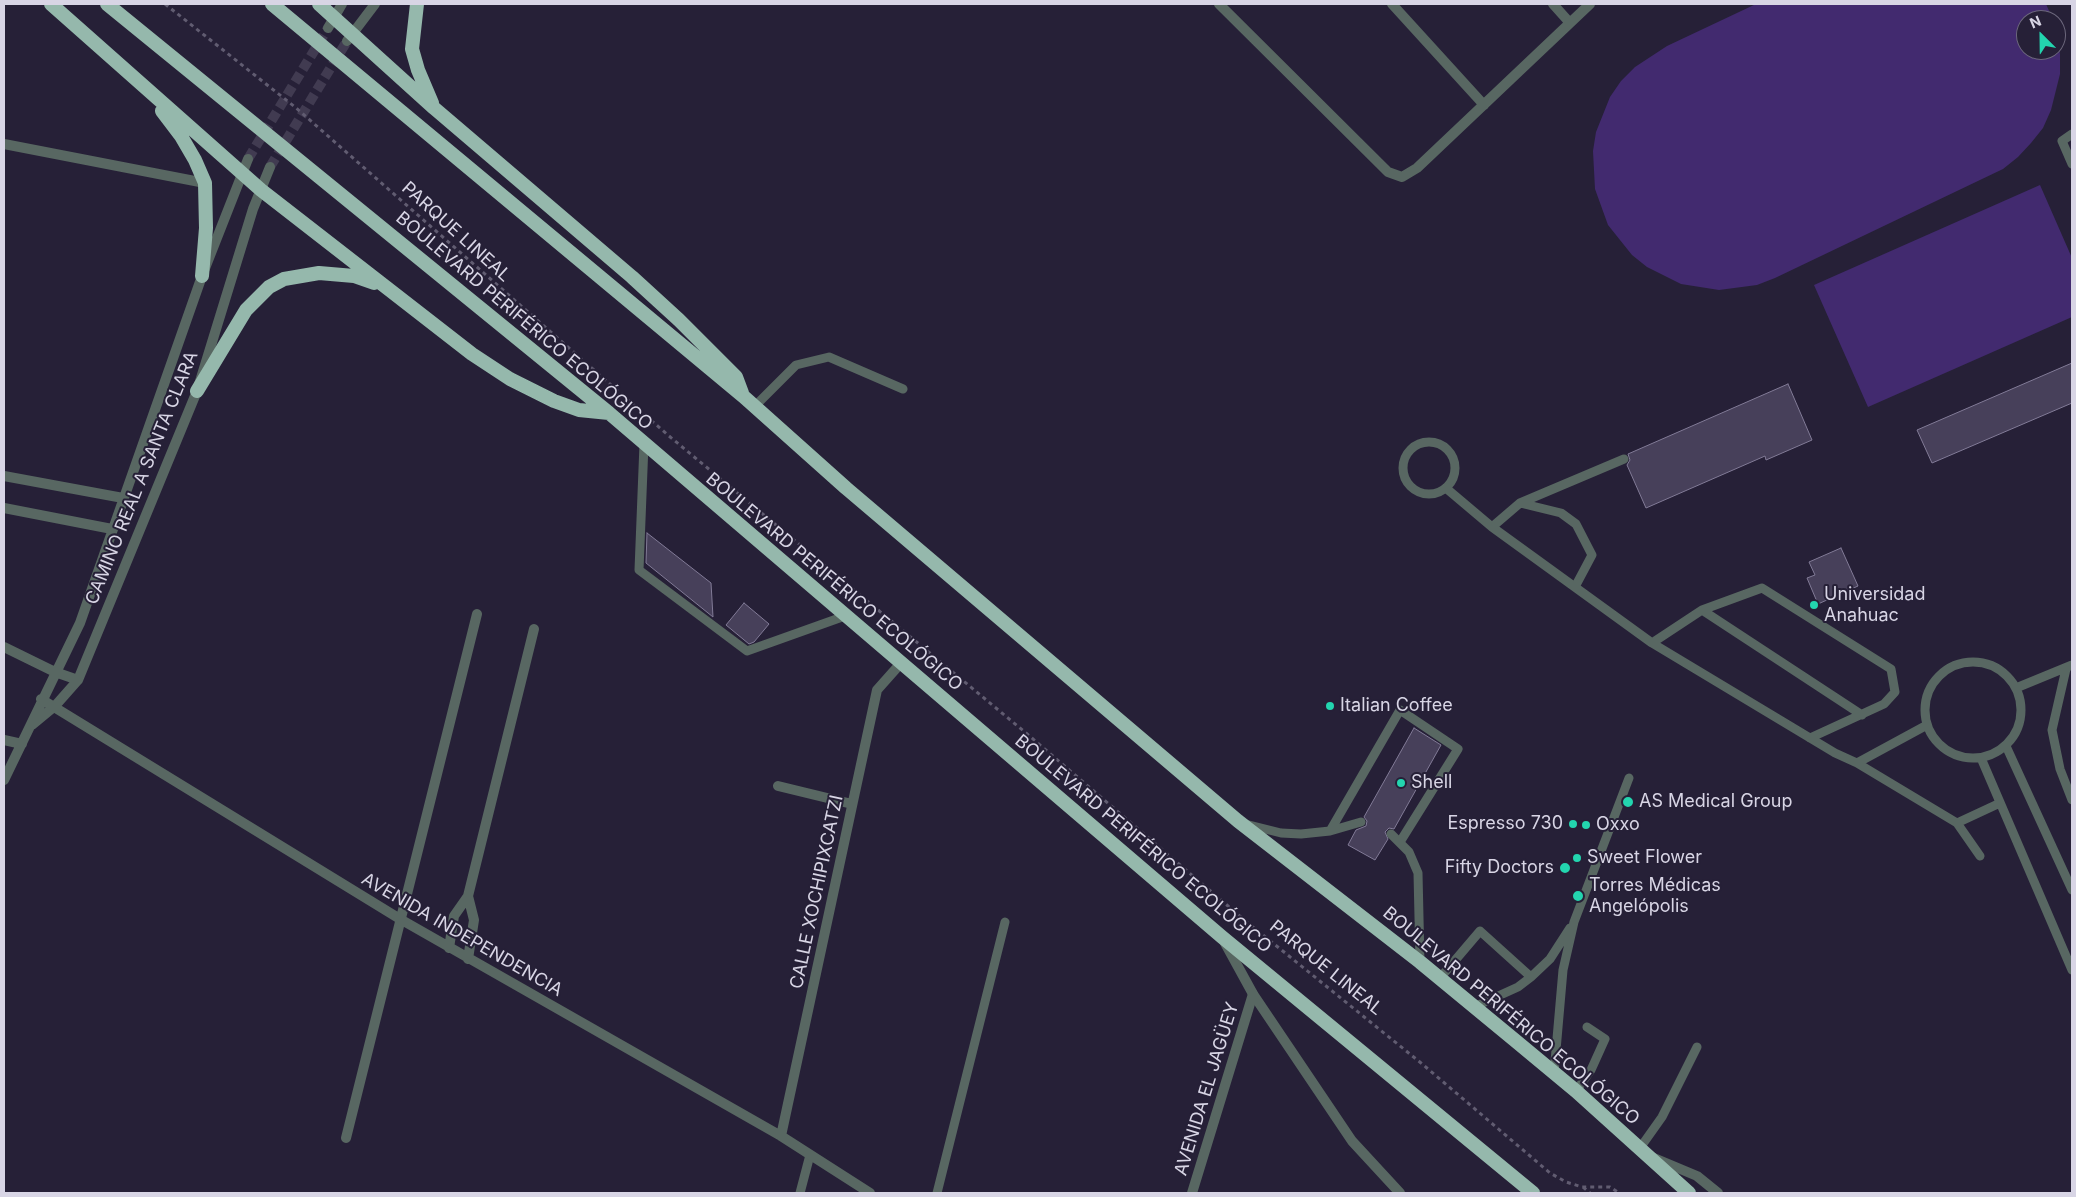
<!DOCTYPE html>
<html>
<head>
<meta charset="utf-8">
<style>
  body { margin:0 }
  #map { position:relative; width:2076px; height:1197px; overflow:hidden; background:#262037; font-family:Inter,sans-serif }
  canvas { display:block }
  .frame { position:absolute; inset:0; border:5px solid #d8d5e5; pointer-events:none }
  .north { position:absolute; left:2016px; top:10px; width:50px; height:50px; box-sizing:border-box; background:#262037; border:1px solid #6d687d; border-radius:50%; rotate:337deg; font-size:14px; font-weight:700; line-height:20px; text-align:center; color:#d8d5e5 }
  .north::after { content:''; display:block; margin:auto; width:18px; height:22px; background:#23d5af; clip-path:polygon(50% 0,100% 100%,50% 72%,0 100%) }
</style>
</head>
<body>
<div id="map">
<canvas width="2076" height="1197"></canvas>
<div class="frame"></div>
<div class="north">N</div>
</div>
<script>
const ctx = document.querySelector('canvas').getContext('2d');
ctx.lineJoin = 'round';
function paint(path, color) { ctx.fillStyle = color; ctx.fill(path, 'evenodd'); }
const toPath = rows => new Path2D(rows.map(r => 'M' + r).join(''));
function strokePath(path, color, width, dash) { ctx.strokeStyle = color; ctx.lineWidth = width; ctx.lineCap = dash ? 'butt' : 'round'; ctx.setLineDash(dash || []); ctx.stroke(path); }
function drawText(font, color, halo, rows, align = 'center') {
  ctx.font = font + ' Inter,sans-serif'; ctx.lineWidth = 4; ctx.setLineDash([]); ctx.textBaseline = 'middle'; ctx.strokeStyle = halo; ctx.fillStyle = color; for (const [text, x, y, turn = 0] of rows) {
    ctx.save(); ctx.translate(x, y); ctx.rotate((+turn || 0) * Math.PI / 180); ctx.textAlign = isNaN(turn) ? turn : align; if (halo) ctx.strokeText(text, 0, 0); ctx.fillText(text, 0, 0); ctx.restore();
  }
}
paint(toPath([
  [1756,4,2046,4,2053,20,2026,20,2026,50,2056,50,2056,29,2060,54,2060,74,2051,110,2043,128,2031,143,2018,157,2003,169,1775,278,1757,285,1719,290,1681,284,1647,267,1632,255,1608,225,1595,189,1593,151,1596,132,1610,97,1621,81,1635,67,1667,46],
  [2040,185,2072,258,2072,317,1868,407,1814,285]
]), '#422a6f');
const building = toPath([
  [2072,363,2072,403,1932,463,1917,430,2072,363],
  [1788,384,1812,440,1766,460,1765,456,1646,508,1627,465,1630,460,1628,454,1788,384],
  [647,533,711,583,713,617,646,563,647,533],
  [1841,548,1858,586,1818,604,1807,578,1815,575,1809,562,1841,548],
  [744,603,769,624,754,642,749,644,726,625,744,603],
  [1414,728,1441,745,1394,829,1389,828,1385,832,1388,839,1375,860,1348,845,1356,830,1366,826,1367,821,1364,817,1414,728]
]);
paint(building, '#47405a');
strokePath(building, '#827b97', 1);
strokePath(toPath([
  [248,159,328,28],
  [270,167,347,41]
]), '#413b51', 10, [10, 5]);
strokePath(toPath([
  [165,4,295,107,669,436,1026,733,1242,918,1421,1063,1550,1173,1566,1182,1582,1187,1610,1187,1619,1193],
  [1583,1187,1590,1193]
]), '#615c71', 3, [4, 4]);
strokePath(toPath([
  [2072,134,2062,141,2072,164],
  [755,406,796,365,829,357,903,389],
  '1403 468a26 26 0 1 1 52 0a26 26 0 1 1-52 0Z',
  [644,444,639,570,747,651,845,616],
  [1447,489,1492,527,1652,643,1835,753,1857,763,1927,725],
  [1520,503,1561,513,1576,524,1592,555,1575,587],
  [1492,527,1520,503,1624,459],
  [1702,610,1862,715],
  [1652,643,1702,610,1762,588,1891,669,1895,692,1884,704,1810,738],
  '1925 710a48 48 0 1 1 96 0a48 48 0 1 1-96 0Z',
  [2066,669,2052,730,2060,769,2072,800],
  [2016,688,2072,665],
  [2006,746,2072,890],
  [1981,758,2072,970],
  [1857,763,1957,823,1980,856],
  [1957,823,2000,803],
  [1249,825,1281,833,1301,834,1330,831,1361,822],
  [1330,831,1400,710,1458,749,1400,842],
  [1391,834,1409,852,1418,873,1420,962],
  [1440,978,1480,931,1531,977],
  [1474,1007,1518,987,1531,977,1550,959,1570,928],
  [1554,1073,1563,970,1574,922,1629,778],
  [1576,1091,1591,1070,1605,1039,1587,1027],
  [1640,1148,1662,1117,1697,1047],
  [800,1193,810,1155],
  [937,1193,1005,922]
]), '#586762', 9);
strokePath(toPath([
  [1219,4,1388,172,1402,177,1417,168,1590,4],
  [1392,4,1484,105],
  [1553,4,1570,23],
  [328,28,342,4],
  [347,41,375,4],
  [4,144,205,183],
  [4,476,123,498],
  [4,508,112,529],
  [4,647,55,672,78,680],
  [41,699,400,919,781,1136,870,1193],
  [32,725,55,706,78,680,197,391,253,209,270,167],
  [4,740,22,744],
  [4,780,80,623,202,276,248,159],
  [778,786,852,804],
  [449,948,454,916,468,896,534,629],
  [468,959,474,920,468,896],
  [781,1136,877,690,901,663],
  [346,1138,477,614],
  [1192,1193,1253,994]
]), '#586762', 10);
strokePath(toPath([
  [1225,943,1253,994,1352,1141,1400,1193],
  [1654,1158,1697,1176,1718,1193]
]), '#586762', 10);
strokePath(toPath([
  [51,4,261,190,472,354,510,379,554,401,579,410,609,413],
  [107,4,609,413,1222,937,1533,1193],
  [272,4,743,396,846,488,1238,821,1420,962,1517,1042,1576,1091,1689,1193],
  [319,4,434,108,632,277,679,320,736,377,742,393],
  [417,4,412,49,418,70,432,103],
  [162,111,181,136,195,160,205,183,206,228,202,276],
  [197,391,246,310,269,287,284,279,319,273,354,276,374,283]
]), '#95b8ac', 14);
for (const [x, y, r, color] of [
  [1814,605,5,"#23d5af"],
  [1330,706,5,"#23d5af"],
  [1401,783,5,"#23d5af"],
  [1628,802,6,"#23d5af"],
  [1573,824,5,"#23d5af"],
  [1586,825,5,"#23d5af"],
  [1577,858,5,"#23d5af"],
  [1565,868,6,"#23d5af"],
  [1578,896,6,"#23d5af"]
]) { const dot = new Path2D(); dot.arc(x, y, r, 0, 2 * Math.PI); ctx.fillStyle = color; ctx.fill(dot); strokePath(dot, '#262037', 2); }
drawText('18px', '#d8d5e5', '#262037', [
  ["PARQUE LINEAL",456,232,42],
  ["BOULEVARD PERIFÉRICO ECOLÓGICO",524,321,40],
  ["CAMINO REAL A SANTA CLARA",142,478,-68],
  ["BOULEVARD PERIFÉRICO ECOLÓGICO",834,582,40],
  ["BOULEVARD PERIFÉRICO ECOLÓGICO",1143,844,40],
  ["CALLE XOCHIPIXCATZI",817,892,-78],
  ["AVENIDA INDEPENDENCIA",462,935,30],
  ["PARQUE LINEAL",1326,968,39],
  ["BOULEVARD PERIFÉRICO ECOLÓGICO",1511,1016,40],
  ["AVENIDA EL JAGÜEY",1207,1089,-73]
]);
drawText('18px', '#d8d5e5', '#262037', [
  ["Universidad",1824,595],
  ["Anahuac",1824,616],
  ["Italian Coffee",1340,706],
  ["Shell",1411,783],
  ["AS Medical Group",1639,802],
  ["Espresso 730",1563,824,"right"],
  ["Oxxo",1596,825],
  ["Sweet Flower",1587,858],
  ["Fifty Doctors",1554,868,"right"],
  ["Torres Médicas",1589,886],
  ["Angelópolis",1589,907]
], 'left');
</script>
</body>
</html>
